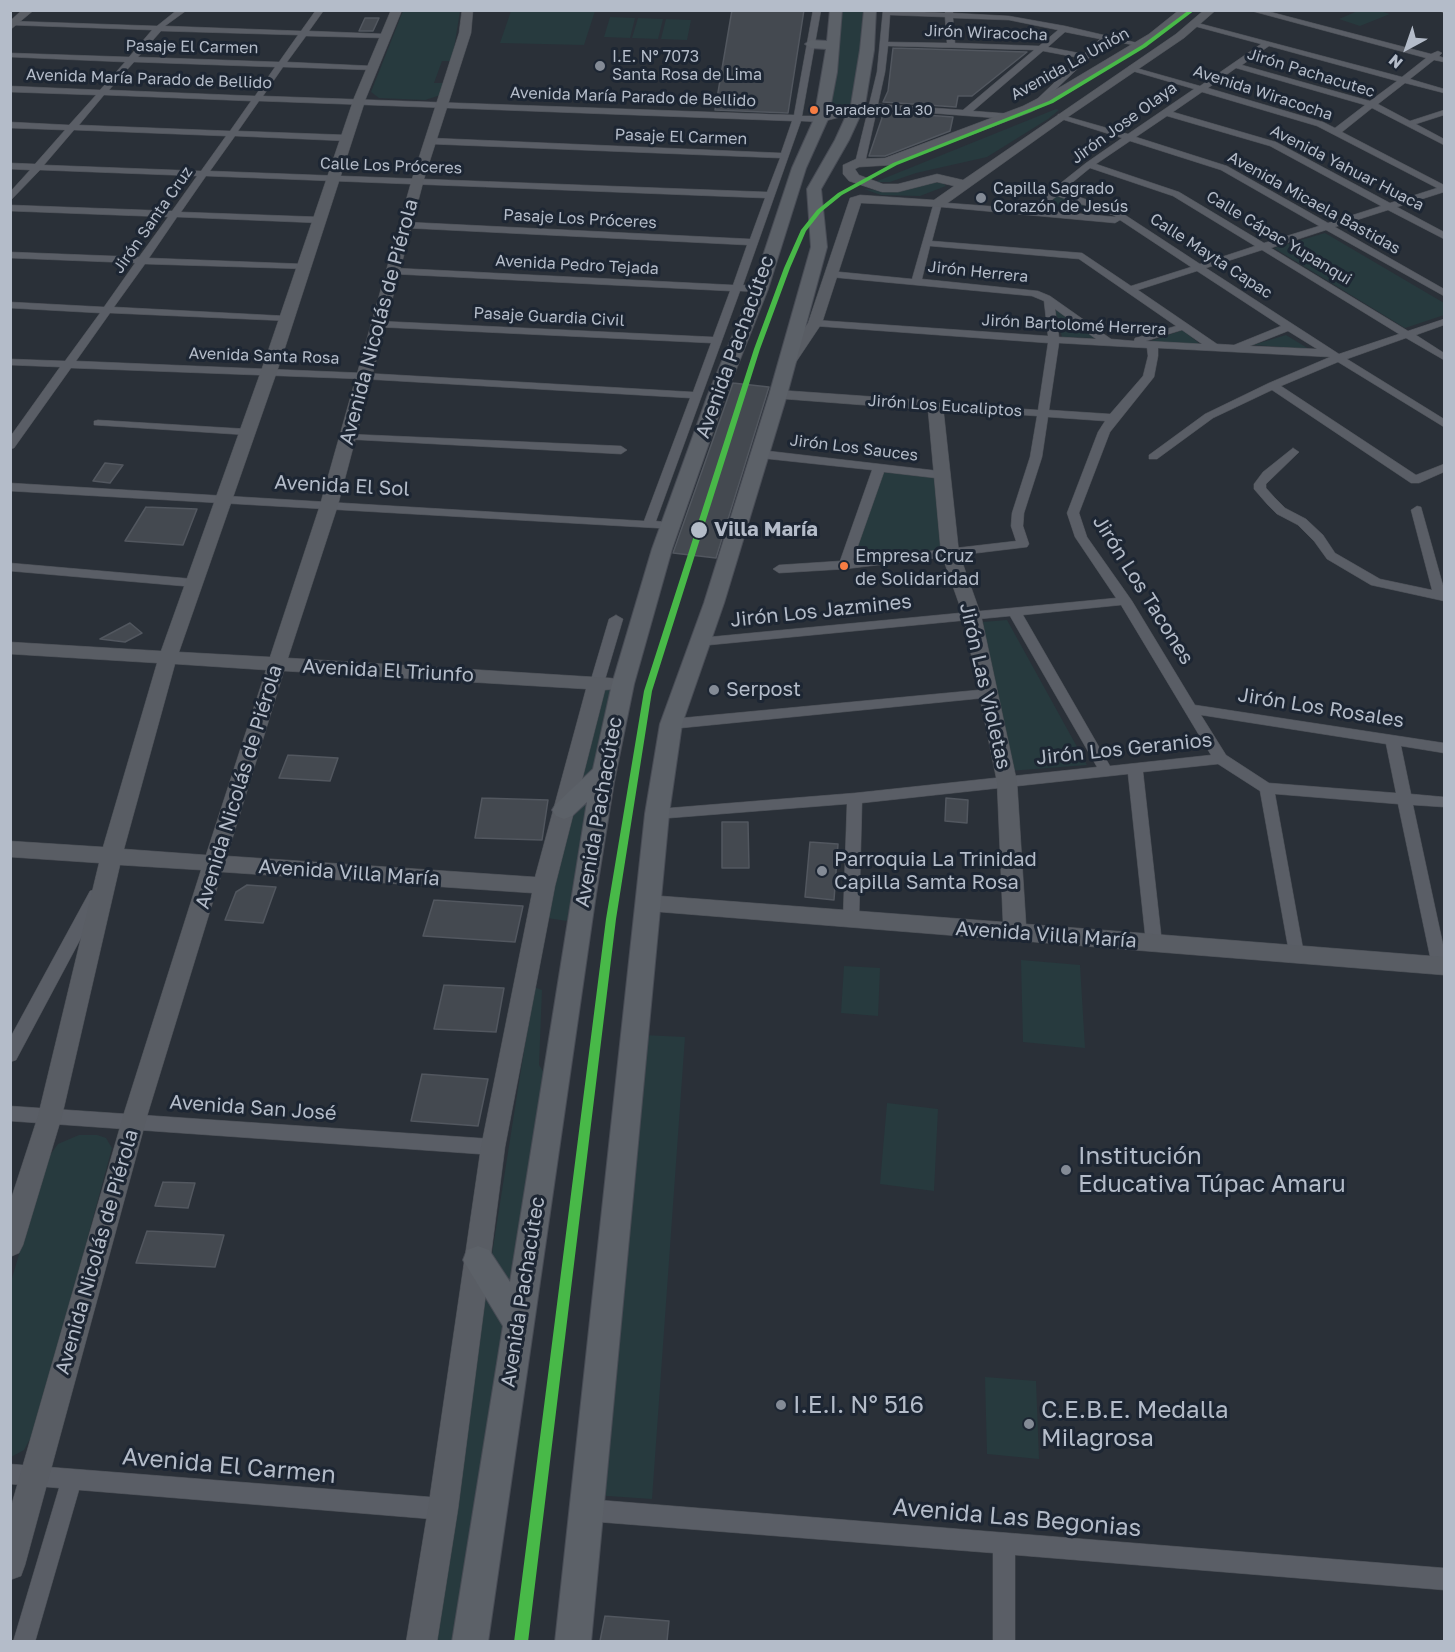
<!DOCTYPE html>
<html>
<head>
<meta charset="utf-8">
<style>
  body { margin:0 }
  #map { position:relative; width:1455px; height:1652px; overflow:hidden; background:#2a3038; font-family:"Golos Text",sans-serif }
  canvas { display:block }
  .frame { position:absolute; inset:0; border:12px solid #b4bcc9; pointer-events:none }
  .north { position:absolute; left:1377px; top:18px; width:60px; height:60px; -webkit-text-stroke:4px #1d2633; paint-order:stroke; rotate:220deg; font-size:16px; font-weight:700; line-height:24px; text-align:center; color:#b4bcc9 }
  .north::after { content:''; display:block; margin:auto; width:21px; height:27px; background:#b4bcc9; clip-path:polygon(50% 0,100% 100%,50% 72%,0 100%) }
</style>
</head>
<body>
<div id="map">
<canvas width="1455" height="1652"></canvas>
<div class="frame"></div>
<div class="north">N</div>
</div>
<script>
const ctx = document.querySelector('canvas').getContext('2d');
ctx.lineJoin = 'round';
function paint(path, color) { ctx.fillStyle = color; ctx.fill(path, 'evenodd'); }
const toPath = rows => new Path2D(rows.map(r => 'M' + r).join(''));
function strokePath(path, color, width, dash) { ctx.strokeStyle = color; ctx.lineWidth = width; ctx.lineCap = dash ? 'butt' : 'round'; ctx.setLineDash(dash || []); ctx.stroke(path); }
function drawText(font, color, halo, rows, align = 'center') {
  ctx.font = font + ' "Golos Text",sans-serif'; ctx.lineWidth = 6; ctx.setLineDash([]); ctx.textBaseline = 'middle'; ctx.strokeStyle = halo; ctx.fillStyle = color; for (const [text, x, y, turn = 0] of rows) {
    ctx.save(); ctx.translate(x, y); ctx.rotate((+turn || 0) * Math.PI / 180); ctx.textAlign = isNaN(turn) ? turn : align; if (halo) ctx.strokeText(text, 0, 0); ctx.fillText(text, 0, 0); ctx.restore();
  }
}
paint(toPath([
  [1360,10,1380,11,1390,14,1360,26,1339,19],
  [403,11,460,11,452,61,442,61,434,83,445,83,441,95,425,100,379,98,371,92],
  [511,11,511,10,595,11,584,45,500,43],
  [843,11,863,11,857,94,853,105,830,114,826,113],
  [610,17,635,18,630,38,604,37],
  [638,18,663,19,658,39,632,38],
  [666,19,691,20,687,40,661,39],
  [1056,109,1059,110,1048,119,987,157,916,173,890,182,875,182],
  [934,182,943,183,946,186,920,196,881,195,864,189,899,191],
  [1054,195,1100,210,1103,213,1042,208],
  [1325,233,1444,303,1444,315,1405,328,1274,248],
  [1055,309,1095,338,1062,337],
  [1183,330,1201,345,1148,342],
  [1286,335,1309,349,1253,345],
  [884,471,937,478,941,550,852,561],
  [1007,620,1087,765,1009,771,983,622],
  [602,690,615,690,567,921,547,918],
  [1021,960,1080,965,1085,1048,1023,1042],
  [844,966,880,968,878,1016,841,1013],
  [534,987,542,990,539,1065,545,1074,457,1641,431,1642],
  [643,1035,685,1037,652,1499,593,1495],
  [887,1103,938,1109,934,1191,880,1184],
  [79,1135,97,1135,106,1138,112,1148,36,1428,24,1450,11,1457,10,1285,47,1159,58,1144],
  [985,1377,1036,1381,1039,1459,987,1454]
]), '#273a3e');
const building = toPath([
  [732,10,804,10,788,113,715,110,732,10],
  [365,18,379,18,373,31,359,31,365,18],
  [893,48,1027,52,972,96,958,96,956,107,883,102,888,91,893,48],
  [884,112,953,117,950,131,885,156,869,156,884,112],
  [733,383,769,387,716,558,673,553,733,383],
  [105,463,123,465,110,483,93,481,105,463],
  [146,507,197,509,183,545,125,541,146,507],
  [130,623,142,633,125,642,100,639,130,623],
  [288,755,338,758,330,781,279,778,288,755],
  [482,798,548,800,542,840,475,838,482,798],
  [946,798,968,800,967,823,945,821,946,798],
  [722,822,748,822,749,868,722,868,722,822],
  [810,842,838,844,834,900,805,897,810,842],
  [247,885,276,887,263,923,225,920,236,892,247,885],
  [434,900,523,906,515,942,423,936,434,900],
  [444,985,504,988,496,1032,434,1029,444,985],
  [422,1074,488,1079,478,1126,411,1121,422,1074],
  [163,1182,195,1183,188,1208,155,1206,163,1182],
  [147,1231,209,1234,224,1235,215,1267,136,1263,147,1231],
  [605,1616,669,1621,667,1641,600,1641,605,1616]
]);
paint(building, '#444950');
strokePath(building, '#52575f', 1.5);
const street = toPath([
  [177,10,187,10,165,26,301,31,316,10,324,10,309,31,385,34,389,36,385,38,306,36,287,62,372,66,376,68,372,70,283,67,263,96,794,115,813,10,821,10,802,116,821,116,869,105,877,72,883,10,945,13,945,10,953,10,953,13,1009,16,1065,26,1142,44,1138,46,1108,40,1036,108,1033,107,1033,103,1080,58,1043,51,973,111,1012,114,1012,118,1009,119,877,109,865,163,860,166,855,163,868,110,821,122,801,121,743,285,760,286,765,289,760,292,740,291,656,521,674,523,676,526,674,529,10,491,10,483,644,521,690,398,363,379,71,368,14,448,10,449,10,437,60,367,10,365,10,359,65,361,100,313,10,308,10,302,104,307,135,263,10,258,10,252,139,257,168,217,10,211,10,205,172,211,197,176,40,170,10,201,10,192,30,170,10,169,10,163,35,164,65,130,10,128,10,122,69,125,96,95,10,92,10,86,100,90,125,62,10,57,10,53,129,57,152,30,10,25,10,21,157,26,177,10],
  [890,15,945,17,947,43,888,42,890,15],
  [953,18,1009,20,1058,30,1039,46,955,43,953,18],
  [161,31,298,35,279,62,138,57,161,31],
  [1065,32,1100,39,1084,54,1048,47,1065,32],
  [888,46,1034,50,963,110,878,104,885,72,888,46],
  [134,62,275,67,255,96,109,90,134,62],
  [104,95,251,101,230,131,79,125,104,95],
  [259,101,369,105,792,121,781,153,431,138,427,141,431,144,780,158,767,192,210,171,235,136,347,141,351,138,347,135,238,131,259,101],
  [74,130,226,136,201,171,44,165,74,130],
  [206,176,765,198,750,239,406,222,401,225,406,228,747,245,733,285,394,268,389,271,394,274,730,291,713,337,378,321,373,324,378,327,711,343,693,392,363,373,76,361,110,313,290,321,290,317,286,316,114,307,145,264,308,269,309,267,304,264,149,258,177,217,320,223,325,220,320,217,181,212,206,176],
  [1248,10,1263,10,1431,54,1438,51,1442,53,1439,56,1444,58,1444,62,1434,60,1410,79,1444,89,1444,93,1405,83,1378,104,1410,121,1444,110,1444,115,1416,124,1444,139,1444,145,1372,108,1342,132,1444,185,1444,192,1397,207,1444,232,1444,239,1388,210,1335,227,1444,289,1444,296,1326,230,1271,248,1408,331,1444,319,1444,325,1416,335,1444,353,1444,360,1406,338,1347,359,1444,419,1444,427,1338,362,1281,386,1416,475,1444,464,1444,472,1419,483,1411,483,1272,390,1213,418,1157,459,1149,459,1149,455,1205,414,1269,383,1330,357,1158,348,1158,356,1154,377,1110,432,1079,513,1087,537,1132,601,1195,705,1444,743,1444,753,1401,746,1411,794,1444,797,1444,807,1413,805,1444,949,1444,971,1434,971,1432,966,1398,804,1275,794,1304,954,1302,958,1296,960,1290,958,1260,791,1218,764,1143,772,1162,943,1160,947,1154,949,1148,947,1146,943,1128,774,862,803,859,919,857,923,851,925,845,923,843,919,847,804,657,819,652,818,650,814,652,810,657,809,855,793,1097,767,1010,616,699,646,692,642,699,638,1116,598,1075,537,1067,513,1098,432,1105,421,1048,417,1042,457,1024,513,1023,526,1029,544,1027,547,845,569,779,573,773,569,779,565,840,561,872,470,760,458,754,454,760,450,948,472,948,478,944,479,884,472,853,560,1016,541,1011,526,1012,513,1030,457,1037,416,935,409,929,406,935,403,1038,410,1048,343,815,326,810,323,815,320,1048,336,1044,301,1032,296,830,277,825,274,830,271,912,279,934,202,1028,209,1086,163,1122,138,1058,118,1058,114,1128,134,1194,89,1129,70,1129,66,1200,86,1261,44,1194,26,1194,22,1402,77,1426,58,1248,10],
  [1269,46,1397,81,1370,101,1242,65,1269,46],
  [1236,68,1365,105,1335,128,1323,122,1208,88,1236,68],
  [1202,92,1317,126,1437,188,1390,203,1276,142,1173,112,1202,92],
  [1167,116,1270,146,1381,206,1328,223,1227,166,1136,137,1167,116],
  [1130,141,1221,170,1319,226,1264,243,1179,192,1096,164,1130,141],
  [1090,168,1173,196,1255,246,1200,264,1119,211,1062,191,1090,168],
  [1057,196,1113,215,1116,217,1039,210,1057,196],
  [941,207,1115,223,1120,220,1191,267,1131,286,1082,253,932,241,941,207],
  [930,246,1079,259,1176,326,1135,338,1134,341,1111,339,1050,296,1038,291,922,279,930,246],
  [1262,250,1399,334,1339,354,1206,268,1262,250],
  [1197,271,1281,326,1234,345,1217,344,1138,290,1197,271],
  [1055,309,1096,339,1059,337,1055,309],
  [1182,330,1202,344,1146,341,1182,330],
  [1288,331,1317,349,1250,346,1288,331],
  [1059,343,1147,348,1148,356,1143,376,1110,414,1049,410,1059,343],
  [1121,605,1211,755,1110,766,1023,615,1121,605],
  [1201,715,1386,744,1396,793,1269,783,1226,755,1201,715],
  [1444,10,1444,13,1440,11,1440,10,1444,10],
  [98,420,247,429,253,432,247,435,94,425,94,421,98,420],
  [347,434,621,446,627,450,621,454,343,439,343,435,347,434],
  [1293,448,1299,452,1297,454,1266,484,1266,488,1275,498,1285,508,1306,519,1323,535,1335,553,1380,579,1432,590,1411,510,1417,506,1421,507,1444,589,1444,601,1371,585,1327,559,1314,541,1298,525,1277,514,1267,504,1254,489,1254,484,1263,472,1293,448],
  [10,563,194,579,200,583,194,587,10,571,10,563],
  [616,615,623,619,604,683,597,688,592,686,590,683,609,619,616,615],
  [989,689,994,691,996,694,994,697,671,729,664,724,671,719,989,689],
  [96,889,102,891,104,895,16,1060,10,1062,10,1038,90,891,96,889],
  [10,1106,493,1139,499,1142,502,1147,499,1152,493,1155,10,1121,10,1106],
  [10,1464,443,1498,450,1502,454,1509,450,1516,443,1520,79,1490,35,1642,13,1642,59,1488,10,1484,10,1464],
  [586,1499,1444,1568,1444,1590,1015,1555,1015,1642,993,1642,993,1553,586,1521,579,1517,575,1510,579,1503,586,1499]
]);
const secondary = toPath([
  [22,10,34,10,10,30,10,21,22,10],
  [391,10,402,10,366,98,282,357,179,652,270,657,320,505,412,179,459,33,462,10,473,10,471,33,424,179,338,505,288,658,610,678,617,679,620,684,617,689,605,690,555,886,505,1147,458,1509,437,1642,406,1642,428,1509,481,1147,532,893,222,872,148,1113,25,1565,21,1576,10,1580,10,1510,124,1113,201,870,120,865,62,1116,23,1245,19,1253,10,1257,10,1202,38,1116,99,863,10,857,10,841,103,847,157,663,10,654,10,642,161,651,266,357,354,98,391,10],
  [175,664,266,670,206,855,124,849,175,664],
  [284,671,586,689,535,877,227,856,284,671],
  [1179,10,1191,10,1157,38,1070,92,1031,112,892,165,859,167,855,169,859,175,883,184,898,184,937,174,963,180,1176,34,1204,10,1216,10,1184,38,1065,119,942,207,861,203,822,323,790,371,780,371,777,368,808,323,850,198,860,195,934,200,954,186,937,182,898,192,882,192,849,181,843,174,843,165,856,159,885,158,1023,106,1062,86,1149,34,1179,10],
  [778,390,935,401,943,406,959,553,981,615,1017,782,1026,924,1444,957,1444,975,648,911,640,909,637,903,640,897,648,895,1003,922,997,782,963,615,941,553,928,410,772,398,770,395,778,390]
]);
const primary = toPath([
  [830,10,842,10,837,72,828,119,806,168,768,289,725,397,672,549,634,684,614,782,596,894,488,1642,452,1642,503,1326,463,1260,467,1250,478,1246,489,1250,510,1282,587,802,572,816,564,819,556,816,552,810,556,804,593,769,612,684,652,549,707,397,752,289,792,168,814,119,826,49,811,48,805,44,811,40,827,41,830,10],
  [864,10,876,10,874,50,865,105,849,140,821,189,827,247,787,395,724,603,682,724,669,814,591,1642,555,1642,645,814,660,724,704,603,769,395,811,247,807,189,835,140,851,105,860,50,864,10]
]);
strokePath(street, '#484c53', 1);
strokePath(secondary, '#484c53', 1);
strokePath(primary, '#484c55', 2);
paint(street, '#5a5e66');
paint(secondary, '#595d64');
paint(primary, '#5c6168');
paint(toPath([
  [1189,10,1195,10,1146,47,1053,103,897,165,842,195,821,212,806,231,790,268,760,349,652,691,616,919,528,1642,514,1642,606,919,644,691,754,349,784,268,801,230,817,210,838,193,893,163,1049,101,1142,45,1189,10]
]), '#48b948');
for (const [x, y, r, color] of [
  [600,66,6,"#848b96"],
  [814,110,5,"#f77d43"],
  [981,198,6,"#848b96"],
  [699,530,9,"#b4bcc9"],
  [844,566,5,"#f77d43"],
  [714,690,6,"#848b96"],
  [822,871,6,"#848b96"],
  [1066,1170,6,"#848b96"],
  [781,1405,6,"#848b96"],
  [1029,1424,6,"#848b96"]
]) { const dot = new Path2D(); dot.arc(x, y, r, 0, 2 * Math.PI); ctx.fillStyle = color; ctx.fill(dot); strokePath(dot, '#1d2633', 2); }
drawText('15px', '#b4bcc9', '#1d2633', [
  ["Paradero La 30",825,110]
], 'left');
drawText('16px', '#b4bcc9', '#1d2633', [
  ["Jirón Wiracocha",986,33,2],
  ["Pasaje El Carmen",192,47,1],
  ["Avenida La Unión",1070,64,-29],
  ["Jirón Pachacutec",1311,73,17],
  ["Avenida María Parado de Bellido",149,79,2],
  ["Avenida Wiracocha",1263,93,18],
  ["Avenida María Parado de Bellido",633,97,2],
  ["Jirón Jose Olaya",1124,123,-36],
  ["Pasaje El Carmen",681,137,2],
  ["Calle Los Próceres",391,166,2],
  ["Avenida Yahuar Huaca",1347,168,27],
  ["Avenida Micaela Bastidas",1314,203,29],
  ["Pasaje Los Próceres",580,219,3],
  ["Jirón Santa Cruz",153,220,-55],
  ["Calle Cápac Yupanqui",1279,238,31],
  ["Calle Mayta Capac",1211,256,33],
  ["Avenida Pedro Tejada",577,265,3],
  ["Jirón Herrera",978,272,6],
  ["Pasaje Guardia Civil",549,317,3],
  ["Jirón Bartolomé Herrera",1074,325,3],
  ["Avenida Santa Rosa",264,356,2],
  ["Jirón Los Eucaliptos",945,406,4],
  ["Jirón Los Sauces",854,448,7]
]);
drawText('16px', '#b4bcc9', '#1d2633', [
  ["I.E. N° 7073",612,57],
  ["Santa Rosa de Lima",612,75],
  ["Capilla Sagrado",993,189],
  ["Corazón de Jesús",993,207]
], 'left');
drawText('18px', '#b4bcc9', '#1d2633', [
  ["Empresa Cruz",855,556],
  ["de Solidaridad",855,579]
], 'left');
drawText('20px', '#b4bcc9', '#1d2633', [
  ["Avenida Nicolás de Piérola",379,322,-75],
  ["Avenida Pachacútec",735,347,-70],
  ["Avenida El Sol",342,486,3],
  ["Jirón Los Tacones",1143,590,58],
  ["Jirón Los Jazmines",821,611,-6],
  ["Avenida El Triunfo",388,671,3],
  ["Jirón Las Violetas",985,686,77],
  ["Jirón Los Rosales",1321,708,9],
  ["Jirón Los Geranios",1124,749,-6],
  ["Avenida Nicolás de Piérola",239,787,-73],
  ["Avenida Pachacútec",599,812,-80],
  ["Avenida Villa María",349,873,4],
  ["Avenida Villa María",1046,935,4],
  ["Avenida San José",253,1108,4],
  ["Avenida Nicolás de Piérola",97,1252,-74],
  ["Avenida Pachacútec",523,1292,-81]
]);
drawText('bold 20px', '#b4bcc9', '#1d2633', [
  ["Villa María",714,530]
], 'left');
drawText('20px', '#b4bcc9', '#1d2633', [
  ["Serpost",726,690],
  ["Parroquia La Trinidad",834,860],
  ["Capilla Samta Rosa",834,883]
], 'left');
drawText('24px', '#b4bcc9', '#1d2633', [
  ["Institución",1078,1156],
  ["Educativa Túpac Amaru",1078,1184],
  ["I.E.I. N° 516",793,1405],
  ["C.E.B.E. Medalla",1041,1410],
  ["Milagrosa",1041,1438]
], 'left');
drawText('24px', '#b4bcc9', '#1d2633', [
  ["Avenida El Carmen",229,1466,5],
  ["Avenida Las Begonias",1017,1518,5]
]);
</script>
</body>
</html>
